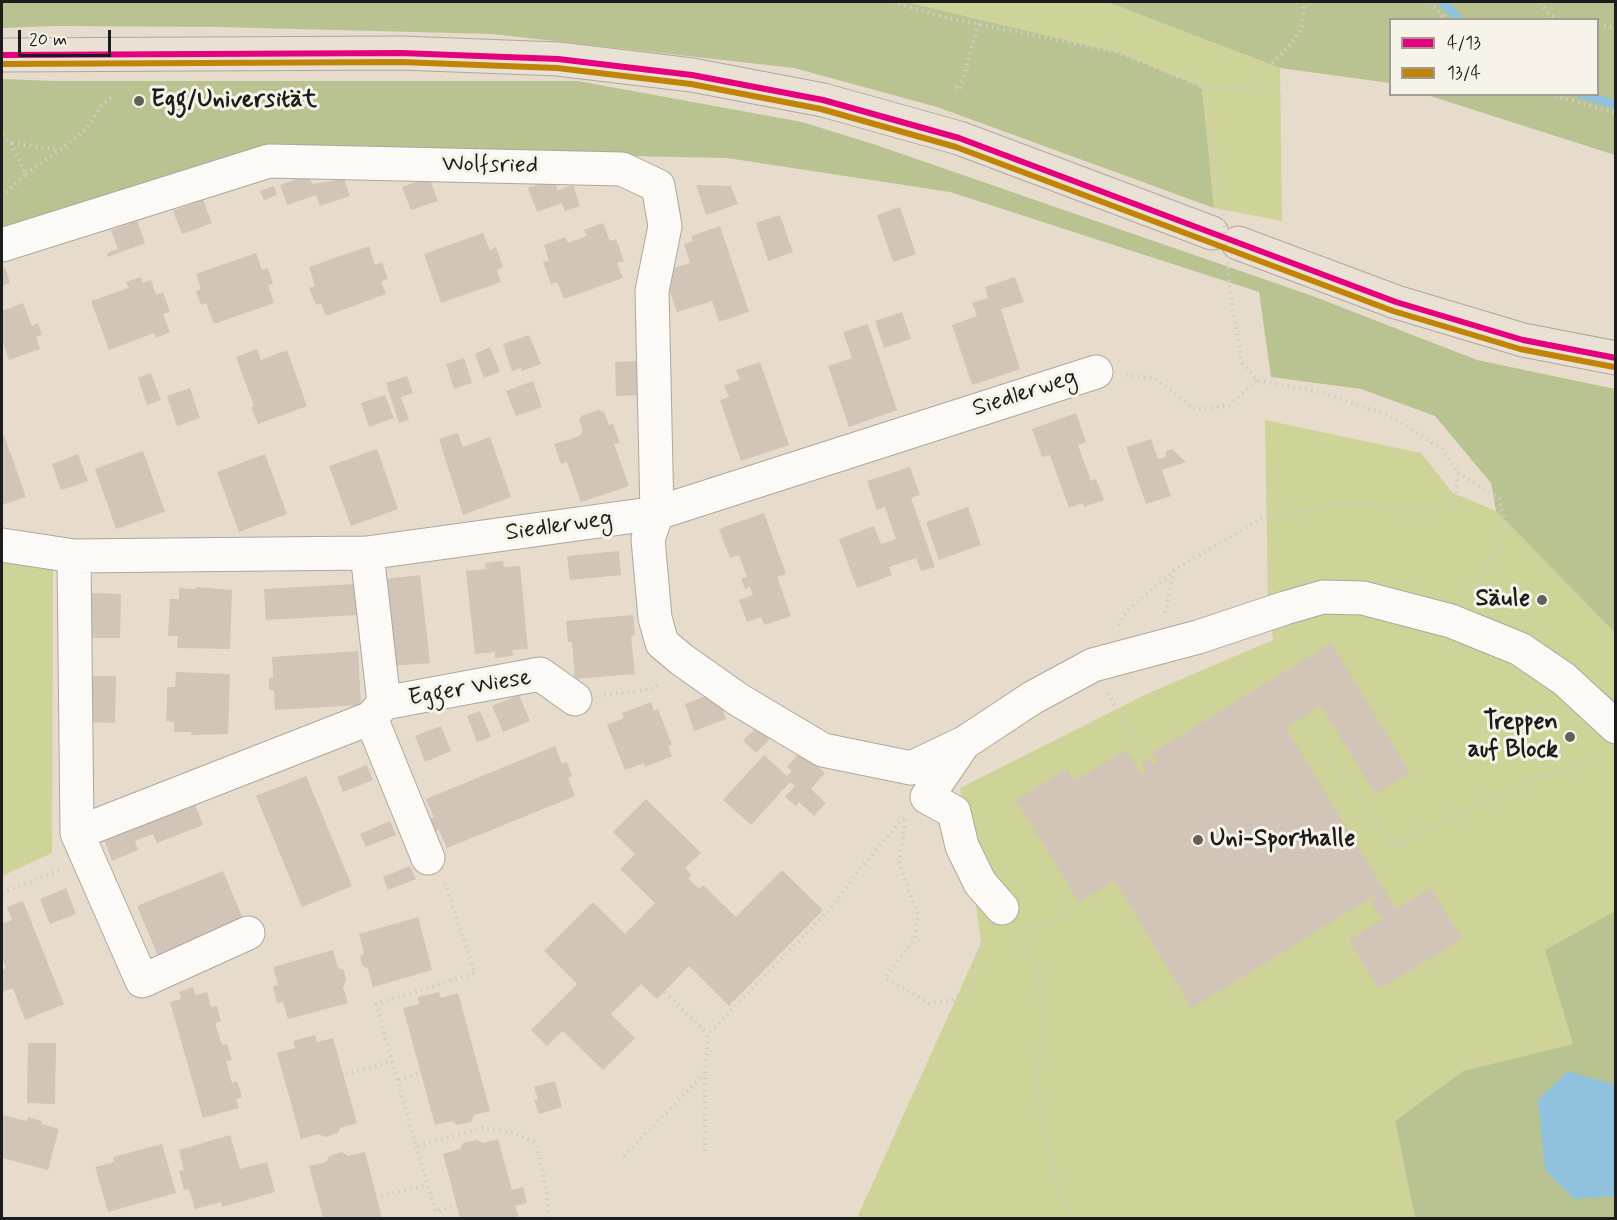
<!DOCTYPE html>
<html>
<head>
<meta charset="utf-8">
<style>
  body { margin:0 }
  #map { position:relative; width:1617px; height:1220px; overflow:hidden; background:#e7dccc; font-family:Mynerve,sans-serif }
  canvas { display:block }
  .frame { position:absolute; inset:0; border:3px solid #1c1c1c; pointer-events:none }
  .legend { position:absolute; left:1389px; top:18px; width:210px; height:78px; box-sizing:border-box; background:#f7f3e8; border:2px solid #9f9d96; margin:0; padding:8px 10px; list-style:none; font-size:18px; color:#1c1c1c }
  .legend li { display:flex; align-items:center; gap:12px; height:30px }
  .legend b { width:30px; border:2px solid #9f9d96 }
  .scale { position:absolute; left:18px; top:30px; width:93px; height:27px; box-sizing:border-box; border:3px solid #1c1c1c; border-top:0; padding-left:8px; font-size:18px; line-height:21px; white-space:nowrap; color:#1c1c1c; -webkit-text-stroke:4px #f7f3e8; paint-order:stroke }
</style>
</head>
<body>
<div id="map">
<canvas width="1617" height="1220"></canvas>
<div class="frame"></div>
<ul class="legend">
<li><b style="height:8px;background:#e5007d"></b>4/13</li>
<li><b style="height:8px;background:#c08407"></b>13/4</li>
</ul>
<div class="scale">20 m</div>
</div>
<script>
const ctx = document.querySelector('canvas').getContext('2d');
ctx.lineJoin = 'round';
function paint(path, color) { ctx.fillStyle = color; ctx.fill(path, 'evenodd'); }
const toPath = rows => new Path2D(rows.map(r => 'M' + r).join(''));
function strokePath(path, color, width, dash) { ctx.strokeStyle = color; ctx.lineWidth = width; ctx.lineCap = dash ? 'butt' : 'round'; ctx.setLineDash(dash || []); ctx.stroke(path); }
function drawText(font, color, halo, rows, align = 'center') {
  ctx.font = font + ' Mynerve,sans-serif'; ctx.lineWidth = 6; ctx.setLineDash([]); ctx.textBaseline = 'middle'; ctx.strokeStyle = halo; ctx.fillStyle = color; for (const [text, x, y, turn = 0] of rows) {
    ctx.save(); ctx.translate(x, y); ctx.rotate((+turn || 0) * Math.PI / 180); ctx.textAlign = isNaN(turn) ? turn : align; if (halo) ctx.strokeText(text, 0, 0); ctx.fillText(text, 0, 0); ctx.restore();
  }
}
paint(toPath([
  [906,2,1107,2,1280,68,1282,221,1214,208,1202,87,1120,53],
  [1265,420,1421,453,1453,493,1496,511,1615,633,1615,911,1546,950,1574,1044,1463,1071,1395,1121,1415,1218,857,1218,981,943,960,788,1149,693,1273,640,1268,602],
  [2,555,53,562,53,575,52,853,2,876]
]), '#ced398');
paint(toPath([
  [2,2,906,2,1120,53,1202,87,1214,208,937,107,794,68,492,34,219,27,56,26,2,28],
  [1107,2,1615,2,1615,155,1427,95,1598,94,1598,20,1390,20,1390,83,1280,68],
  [2,79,53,81,578,81,802,122,876,145,1310,295,1477,360,1615,389,1615,633,1496,511,1491,483,1435,416,1361,389,1271,377,1259,292,950,192,727,158,277,149,2,227],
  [1615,911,1615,1218,1415,1218,1395,1121,1463,1071,1573,1044,1545,950]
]), '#b8c391');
paint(toPath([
  [1568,1071,1615,1085,1615,1196,1574,1199,1545,1170,1538,1100]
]), '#90c2dd');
strokePath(toPath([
  [1442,2,1460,20],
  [1581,94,1616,105]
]), '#90c2dd', 9);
paint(toPath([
  [309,175,312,184,344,179,350,196,320,206,316,195,287,205,280,185],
  [429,177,438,201,411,210,402,187],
  [553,179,558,190,573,185,580,206,565,211,562,203,537,212,528,188],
  [696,185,731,186,738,204,706,215],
  [274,186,277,195,264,200,260,191],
  [203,200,212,223,182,234,173,211],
  [900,207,916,254,893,262,877,215],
  [780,215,793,252,768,261,756,223],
  [137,221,145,243,108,257,107,253,118,249,111,230],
  [603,223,610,241,616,239,624,261,617,263,623,278,564,299,557,282,551,284,543,262,549,261,544,245,565,237,568,243,587,236,584,230],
  [720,226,749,312,719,322,712,301,677,312,663,271,690,263,684,244,693,241,691,236],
  [483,233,490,250,496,247,503,267,497,270,501,282,441,303,424,254],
  [369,246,375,265,382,262,388,279,381,281,386,294,326,316,321,303,316,305,309,288,315,286,309,267],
  [256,253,262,270,268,268,273,284,268,285,274,303,214,324,206,303,201,305,196,291,201,289,196,274],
  [5,267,10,283,2,286,2,268],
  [141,277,143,283,151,280,156,295,163,292,170,312,163,314,170,332,156,338,154,333,109,350,91,301,129,288,126,282],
  [1015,277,1024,302,1001,309,1020,369,972,385,952,325,977,316,972,303,988,298,985,287],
  [23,303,32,326,38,323,42,335,36,337,40,349,9,360,2,340,2,311],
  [902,312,911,339,884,348,875,321],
  [868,324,897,410,849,427,828,366,852,358,843,332],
  [529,335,541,364,522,371,521,368,512,371,503,344],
  [490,347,500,372,484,378,475,354],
  [257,349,261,360,287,350,307,406,258,424,251,407,254,406,236,357],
  [464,358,472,383,454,389,446,364],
  [639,361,640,395,616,396,615,362],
  [760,362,789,445,741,461,720,400,729,397,724,385,740,380,736,370],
  [151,373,161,400,147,405,138,378],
  [407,376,413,393,401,397,409,420,399,423,386,383],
  [533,381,542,407,516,416,506,391],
  [190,388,200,418,177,426,167,396],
  [385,395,394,418,369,427,361,403],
  [599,410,604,412,609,425,613,424,620,443,614,444,629,486,581,502,567,462,561,464,554,444,580,436,583,430,579,421,581,416],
  [1076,413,1086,442,1078,445,1091,481,1096,479,1104,500,1084,507,1083,503,1069,508,1050,455,1042,457,1032,429],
  [458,433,463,447,490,437,511,497,463,515,439,439],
  [4,435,26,497,2,505,2,436],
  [1151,439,1158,459,1167,457,1165,452,1172,449,1186,462,1162,470,1171,496,1146,504,1126,447],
  [377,449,398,509,351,526,329,466],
  [143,451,165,512,116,529,95,469],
  [78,454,88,481,61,490,52,464],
  [265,454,287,514,239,532,217,472],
  [910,467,920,495,911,498,935,567,921,571,916,558,889,567,892,575,857,588,839,539,874,526,881,544,896,539,885,507,877,510,867,481],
  [968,507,981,545,939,560,926,522],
  [764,513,786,574,777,577,791,616,764,625,761,617,747,622,739,600,753,595,750,587,745,589,741,579,747,577,739,555,730,558,719,529],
  [619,551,621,575,570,580,567,556],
  [503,561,504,567,520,566,528,649,512,650,513,656,495,658,495,652,475,654,466,571,486,569,485,563],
  [420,575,430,663,391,666,385,579],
  [356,584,357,615,266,620,264,589],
  [196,587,232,590,230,649,177,648,178,636,168,636,170,599,179,599,179,588,195,589],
  [91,593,121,594,120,638,90,638],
  [633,615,635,635,631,636,635,674,575,679,572,642,568,642,566,621],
  [1331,643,1410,773,1375,794,1321,706,1286,728,1396,909,1431,888,1462,939,1379,989,1349,940,1384,918,1382,914,1379,916,1371,902,1376,899,1374,896,1192,1008,1115,881,1079,902,1016,800,1067,769,1074,781,1126,750,1141,774,1146,771,1141,764,1150,759,1153,765,1157,762,1152,753],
  [358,651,361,705,275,710,274,691,269,689,269,679,273,677,272,657],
  [176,672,230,674,228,734,191,735,191,732,174,732,174,722,166,721,167,702,167,687,175,687],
  [91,676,116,676,115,723,89,722],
  [716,692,726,719,694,731,685,704],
  [519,695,530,721,503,732,492,706],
  [651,702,654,711,658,709,672,745,668,746,672,756,645,767,644,763,625,770,607,725,624,718,622,713],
  [480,711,491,737,477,742,467,716],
  [761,722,774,735,756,753,743,741],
  [441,726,451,751,425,762,415,736],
  [555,746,562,764,567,762,572,776,568,778,575,796,447,848,439,830,435,832,430,819,434,817,426,799],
  [801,751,825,773,811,789,826,803,814,816,799,802,796,806,785,797,795,786,790,782,751,825,723,800,764,755,787,776,792,771,787,767],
  [367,765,373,780,343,792,337,777],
  [306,776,352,886,302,907,256,796],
  [193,799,203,825,157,843,153,834,135,841,138,850,112,861,102,834],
  [646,799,701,853,685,868,692,875,688,878,699,889,703,885,736,917,782,870,823,910,729,1006,689,966,657,999,641,984,611,1014,635,1038,603,1070,563,1031,547,1046,531,1030,577,984,544,951,593,902,625,934,655,903,620,869,635,854,613,832],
  [390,821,396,835,366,847,360,834],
  [410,866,416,879,388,890,383,877],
  [223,871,244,921,158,956,137,906],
  [66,888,76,914,50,924,40,899],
  [23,901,64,1004,25,1020,13,988,3,992,2,989,2,970,6,968,2,957,2,924,12,920,7,907],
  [418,917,432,970,373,987,368,969,362,965,360,956,364,953,359,934],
  [333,950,338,968,344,970,346,980,343,987,348,1003,288,1019,283,1002,277,1003,273,986,278,985,273,967],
  [193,987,195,995,207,992,211,1007,217,1006,221,1022,215,1023,222,1045,227,1044,232,1060,226,1061,232,1083,237,1081,242,1097,236,1099,239,1108,203,1118,170,1002,181,999,179,992],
  [439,992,441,998,458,993,490,1111,474,1115,471,1122,457,1125,452,1121,435,1125,403,1008,419,1004,418,997],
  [315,1035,317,1042,333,1038,357,1123,340,1128,338,1133,325,1137,318,1134,301,1139,277,1053,295,1048,293,1041],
  [28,1043,56,1043,55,1104,27,1103],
  [555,1081,562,1107,539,1114,534,1100,538,1099,534,1087],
  [2,1115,27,1121,28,1117,42,1121,41,1124,59,1129,48,1170,2,1158],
  [230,1135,240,1169,267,1162,275,1192,222,1207,221,1202,195,1209,189,1189,184,1190,179,1171,184,1170,179,1150],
  [498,1139,512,1190,523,1187,527,1203,515,1206,519,1218,460,1218,443,1154,460,1149,463,1143,476,1140,483,1143],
  [162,1144,176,1193,108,1212,95,1167,114,1162,113,1157],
  [342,1152,348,1156,365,1152,382,1218,323,1218,309,1166,326,1162,329,1156]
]), '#d2c4b6');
const minor = toPath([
  [2,245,269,161,622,169,658,186,665,226,652,291,657,513,648,539,655,618,662,643,681,659,739,700,823,750,911,768,964,743,927,797,954,812,962,846,980,883,1002,908],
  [2,545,74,556,367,553,657,513,1096,372],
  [367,553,384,703],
  [74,556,77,833,371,718,384,703,540,674,575,699],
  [371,718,428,858],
  [964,743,1032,698,1093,665,1198,637,1285,608,1323,597,1363,598,1451,621,1520,649,1564,679,1616,727],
  [77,833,142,981,248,933]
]);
const major = toPath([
  [2,55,401,53,558,59,692,75,823,100,959,138,1212,233],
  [1238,243,1396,302,1523,340,1616,358]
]);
strokePath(minor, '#aea79d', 35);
strokePath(major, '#aea79d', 35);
strokePath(toPath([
  [893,2,944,17,1120,53,1202,87,1246,90,1264,88,1282,94],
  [1430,2,1446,20],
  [1541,2,1547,12,1558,20],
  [1598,24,1616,28],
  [955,87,960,89,979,23],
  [1202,87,1221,190],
  [1247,89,1290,45,1302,28,1304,2],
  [1549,94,1616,113],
  [2,135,11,143,26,174,5,193,2,194],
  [12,143,58,150],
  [26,174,64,147,87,128,101,106,113,95],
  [1126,375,1156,379,1196,410,1230,405,1257,380],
  [1458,473,1499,498,1508,532,1468,595],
  [1165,613,1174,570],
  [1118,625,1126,612,1174,570,1262,518,1353,502,1412,512,1454,507,1458,473,1442,449,1391,416,1323,393,1257,380,1242,363,1230,290],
  [1108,693,1145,761],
  [604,695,654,689,660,682],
  [1315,734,1394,846,1528,783,1601,755],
  [905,820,899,863,918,915,915,938,885,978,929,1003,950,1001,971,986,981,943,986,935],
  [445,883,475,973,376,1004,416,1146,482,1128,515,1133,536,1143,546,1187,549,1218],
  [2,893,59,870],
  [1028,928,1053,922,1079,902],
  [1017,936,1038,967,1044,1024,1036,1084,1055,1177,1072,1218],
  [665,992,708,1034],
  [346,1074,393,1061],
  [399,1080,420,1073],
  [416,1146,436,1212,456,1205],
  [705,1151,705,1073,708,1034,829,910,860,869,905,816],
  [624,1156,704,1074],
  [381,1196,427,1185]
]), '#d0cdc9', 4, [1.5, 4.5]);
strokePath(minor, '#fbfaf7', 33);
strokePath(major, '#eae1d5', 33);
strokePath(toPath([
  [1221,190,1230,290]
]), '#d0cdc9', 4, [1.5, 4.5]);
strokePath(toPath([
  [2,55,401,53,558,59,692,75,823,100,959,138,1396,302,1523,340,1616,358]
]), '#e5007d', 6);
strokePath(toPath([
  [2,64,401,62,557,68,691,84,821,109,956,147,1393,311,1520,349,1614,367]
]), '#c08407', 6);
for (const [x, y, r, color] of [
  [139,101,6,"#635f5a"],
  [1542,600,6,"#635f5a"],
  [1570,737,6,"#635f5a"],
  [1198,840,6,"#635f5a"]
]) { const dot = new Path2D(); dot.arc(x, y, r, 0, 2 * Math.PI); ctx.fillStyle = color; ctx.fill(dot); strokePath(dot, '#f7f3e8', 2); }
drawText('bold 24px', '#1c1c1c', '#f7f3e8', [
  ["Egg/Universität",151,101],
  ["Säule",1530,600,"right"],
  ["Treppen",1558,723,"right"],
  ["auf Block",1558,751,"right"],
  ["Uni-Sporthalle",1210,840]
], 'left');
drawText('24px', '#1c1c1c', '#f7f3e8', [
  ["Wolfsried",490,166,1],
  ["Siedlerweg",1025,394,-18],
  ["Siedlerweg",559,527,-8],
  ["Egger Wiese",470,689,-10]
]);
</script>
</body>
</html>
